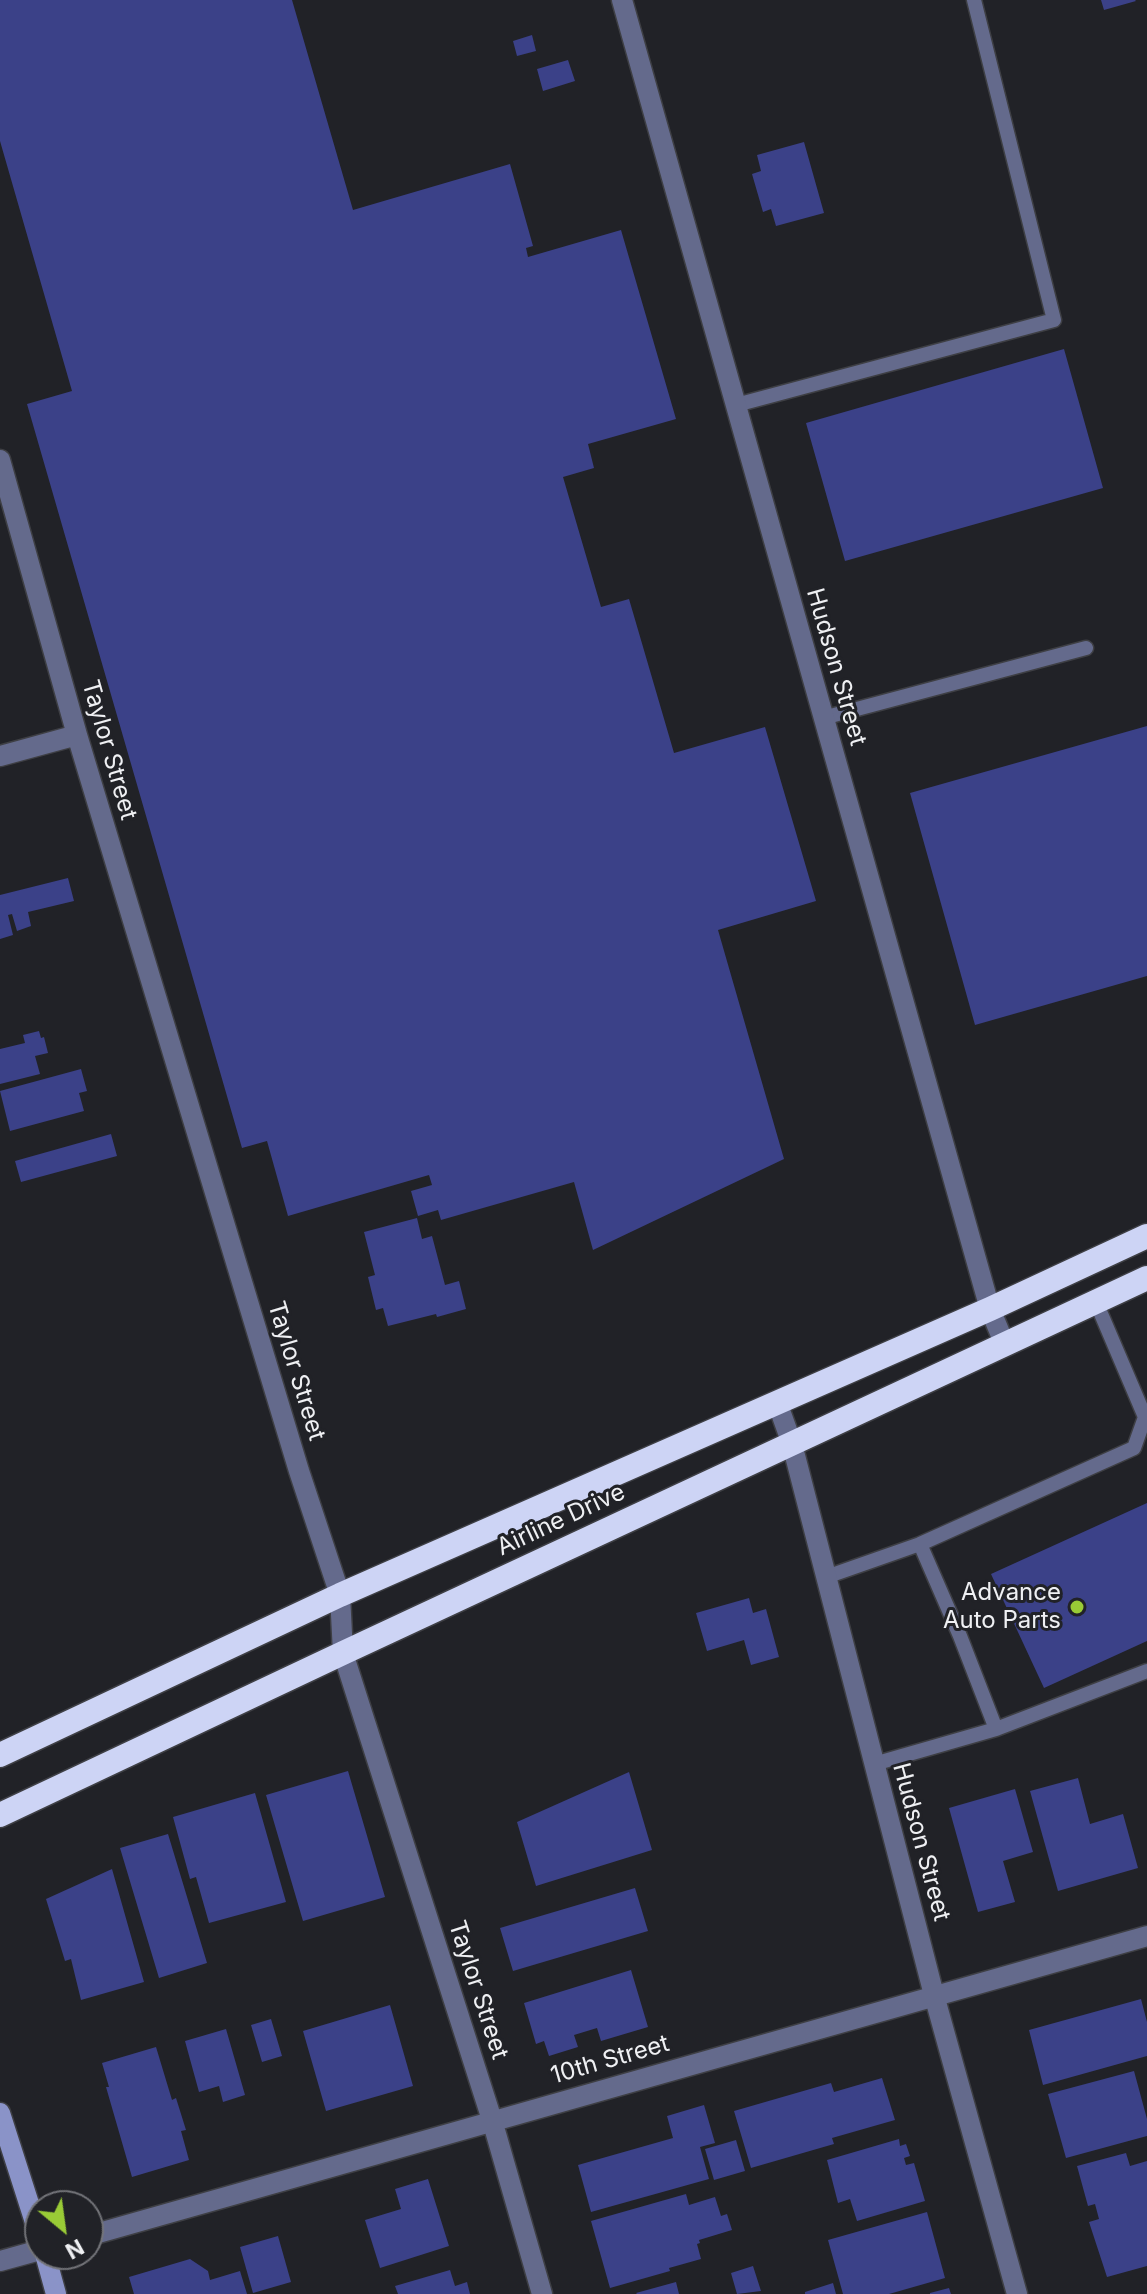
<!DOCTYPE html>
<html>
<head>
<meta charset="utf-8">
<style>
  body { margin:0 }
  #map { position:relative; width:1147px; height:2294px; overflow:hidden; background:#212227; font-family:Inter,sans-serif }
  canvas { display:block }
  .north { position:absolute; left:24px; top:2190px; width:80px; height:80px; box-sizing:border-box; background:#212227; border:2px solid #737479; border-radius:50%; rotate:151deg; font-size:22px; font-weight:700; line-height:32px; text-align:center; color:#eff0f3 }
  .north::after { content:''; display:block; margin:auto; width:28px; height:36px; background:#99cb36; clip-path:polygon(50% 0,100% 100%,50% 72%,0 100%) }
</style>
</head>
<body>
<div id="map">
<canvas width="1147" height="2294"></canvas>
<div class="north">N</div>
</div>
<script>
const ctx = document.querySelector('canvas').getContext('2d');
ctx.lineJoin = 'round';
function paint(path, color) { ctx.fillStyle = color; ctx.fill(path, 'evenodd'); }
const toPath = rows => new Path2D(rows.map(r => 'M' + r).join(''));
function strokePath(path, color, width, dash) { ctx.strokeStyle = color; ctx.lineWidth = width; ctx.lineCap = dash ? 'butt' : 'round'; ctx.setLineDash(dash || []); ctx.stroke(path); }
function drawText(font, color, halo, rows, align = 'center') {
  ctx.font = font + ' Inter,sans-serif'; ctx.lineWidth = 6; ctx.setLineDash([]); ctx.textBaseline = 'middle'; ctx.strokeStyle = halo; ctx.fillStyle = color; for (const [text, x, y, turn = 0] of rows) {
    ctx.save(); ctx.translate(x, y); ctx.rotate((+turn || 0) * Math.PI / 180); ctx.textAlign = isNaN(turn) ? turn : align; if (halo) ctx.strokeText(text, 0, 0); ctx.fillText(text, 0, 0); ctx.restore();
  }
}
paint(toPath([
  [0,0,292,0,353,210,510,164,533,246,526,248,528,257,621,230,676,419,588,444,594,468,563,477,601,607,629,599,674,753,765,727,816,901,718,930,784,1159,593,1250,574,1182,441,1220,438,1210,418,1216,411,1191,432,1185,429,1175,288,1216,267,1141,242,1148,27,404,72,391,0,141],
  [1101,0,1135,0,1136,1,1104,10],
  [532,35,536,51,517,56,513,41],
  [568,60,575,81,543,91,537,69],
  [804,142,824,213,776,226,771,209,763,212,752,174,761,171,757,155],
  [1064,349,1103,488,845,561,806,423],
  [1147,726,1147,976,975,1025,910,793],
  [68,878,74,901,28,912,31,926,17,931,12,914,8,915,13,935,0,939,0,895],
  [39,1031,41,1038,44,1037,48,1053,35,1056,40,1074,0,1084,0,1049,25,1043,23,1035],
  [81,1069,87,1091,79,1093,84,1111,10,1131,0,1091],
  [111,1134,117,1156,21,1182,15,1161],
  [417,1218,422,1239,432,1236,445,1285,459,1281,466,1309,437,1317,436,1314,388,1326,383,1308,376,1310,368,1277,375,1275,364,1232],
  [1147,1503,1147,1641,1044,1688,991,1574],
  [749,1598,753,1613,766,1609,779,1657,751,1665,744,1640,707,1651,696,1613],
  [348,1771,385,1897,303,1921,266,1795],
  [629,1772,652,1850,536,1886,517,1822],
  [1078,1778,1090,1824,1123,1814,1138,1868,1058,1891,1030,1791],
  [1015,1789,1033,1852,1003,1861,1015,1902,978,1912,949,1808],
  [255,1793,286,1902,209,1923,196,1877,190,1879,173,1817],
  [168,1834,207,1963,159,1978,120,1848],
  [112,1869,144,1982,81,2000,71,1959,65,1961,46,1899],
  [635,1888,648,1931,513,1971,500,1928],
  [631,1970,648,2027,601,2041,597,2028,574,2035,578,2047,549,2056,544,2041,536,2044,524,2003],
  [1141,1999,1147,2022,1147,2056,1043,2085,1029,2030],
  [390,2005,413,2086,326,2111,303,2031],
  [271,2019,282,2056,262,2062,251,2025],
  [226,2029,245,2095,223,2102,219,2086,199,2092,185,2041],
  [156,2047,172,2100,176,2098,186,2130,181,2131,189,2160,132,2177,106,2087,109,2087,102,2063],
  [1134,2071,1147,2119,1147,2136,1066,2158,1048,2094],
  [882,2078,895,2120,832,2138,834,2144,751,2168,734,2111,831,2083,834,2092],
  [704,2105,715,2143,700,2147,709,2179,591,2212,578,2165,673,2138,667,2116],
  [899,2139,900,2146,906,2144,910,2156,904,2158,906,2165,914,2163,925,2201,857,2221,850,2199,838,2203,827,2160],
  [736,2140,745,2171,714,2180,705,2149],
  [1126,2153,1130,2166,1147,2161,1147,2266,1107,2277,1089,2222,1099,2219,1095,2204,1088,2206,1077,2166],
  [428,2179,449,2246,380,2268,365,2220,401,2209,395,2189],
  [686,2194,689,2205,715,2197,721,2216,727,2214,732,2230,699,2240,700,2243,697,2244,701,2259,669,2268,670,2271,610,2288,591,2221],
  [927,2212,945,2278,889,2294,843,2294,828,2240],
  [278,2236,291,2282,253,2293,240,2247],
  [190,2259,208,2271,210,2280,240,2271,247,2294,134,2294,129,2277],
  [753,2266,761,2291,737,2294,731,2273],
  [450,2270,455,2286,467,2282,470,2294,398,2294,395,2286],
  [676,2282,679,2294,637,2294,636,2293],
  [833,2283,836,2294,805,2294,805,2292],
  [949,2288,951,2294,930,2294,930,2293]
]), '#3b4188');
const lane = toPath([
  [736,405,1054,320,974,0],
  [823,718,1086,648],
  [1096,1302,1145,1417,1134,1448,920,1544,960,1636,996,1729,1147,1671],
  [826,1577,920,1544],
  [874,1764,996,1729]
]);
const street = toPath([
  [622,0,990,1309,1005,1345],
  [0,460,77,735,299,1471,340,1595,343,1653,492,2120,542,2294],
  [0,756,77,735],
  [777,1402,792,1444,934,1995,1017,2294],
  [88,2236,1147,1936],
  [0,2261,40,2250]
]);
const secondary = toPath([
  [0,2113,40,2238],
  [45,2254,56,2294]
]);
const highway = toPath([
  [0,1755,340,1595,990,1309,1147,1236],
  [0,1815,343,1653,1147,1278]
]);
strokePath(lane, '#3e3f44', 17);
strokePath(street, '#3e3f44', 23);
strokePath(secondary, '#3e3f44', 23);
strokePath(highway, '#3e3f44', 27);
strokePath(lane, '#646a8c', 14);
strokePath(street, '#646a8c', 20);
strokePath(secondary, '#8a93c8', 20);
strokePath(highway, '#cdd4f5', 24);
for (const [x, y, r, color] of [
  [1077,1607,8,"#99cb36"]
]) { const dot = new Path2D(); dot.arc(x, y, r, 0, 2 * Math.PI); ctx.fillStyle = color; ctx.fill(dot); strokePath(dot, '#212227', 3); }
drawText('24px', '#eff0f3', '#212227', [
  ["Hudson Street",836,667,74],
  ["Taylor Street",109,750,74],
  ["Taylor Street",296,1371,73],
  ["Airline Drive",561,1520,-25],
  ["Hudson Street",921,1842,75],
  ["Taylor Street",478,1990,72],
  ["10th Street",610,2060,-16]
]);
drawText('24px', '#eff0f3', '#212227', [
  ["Advance",1061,1593],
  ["Auto Parts",1061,1621]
], 'right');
</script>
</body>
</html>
